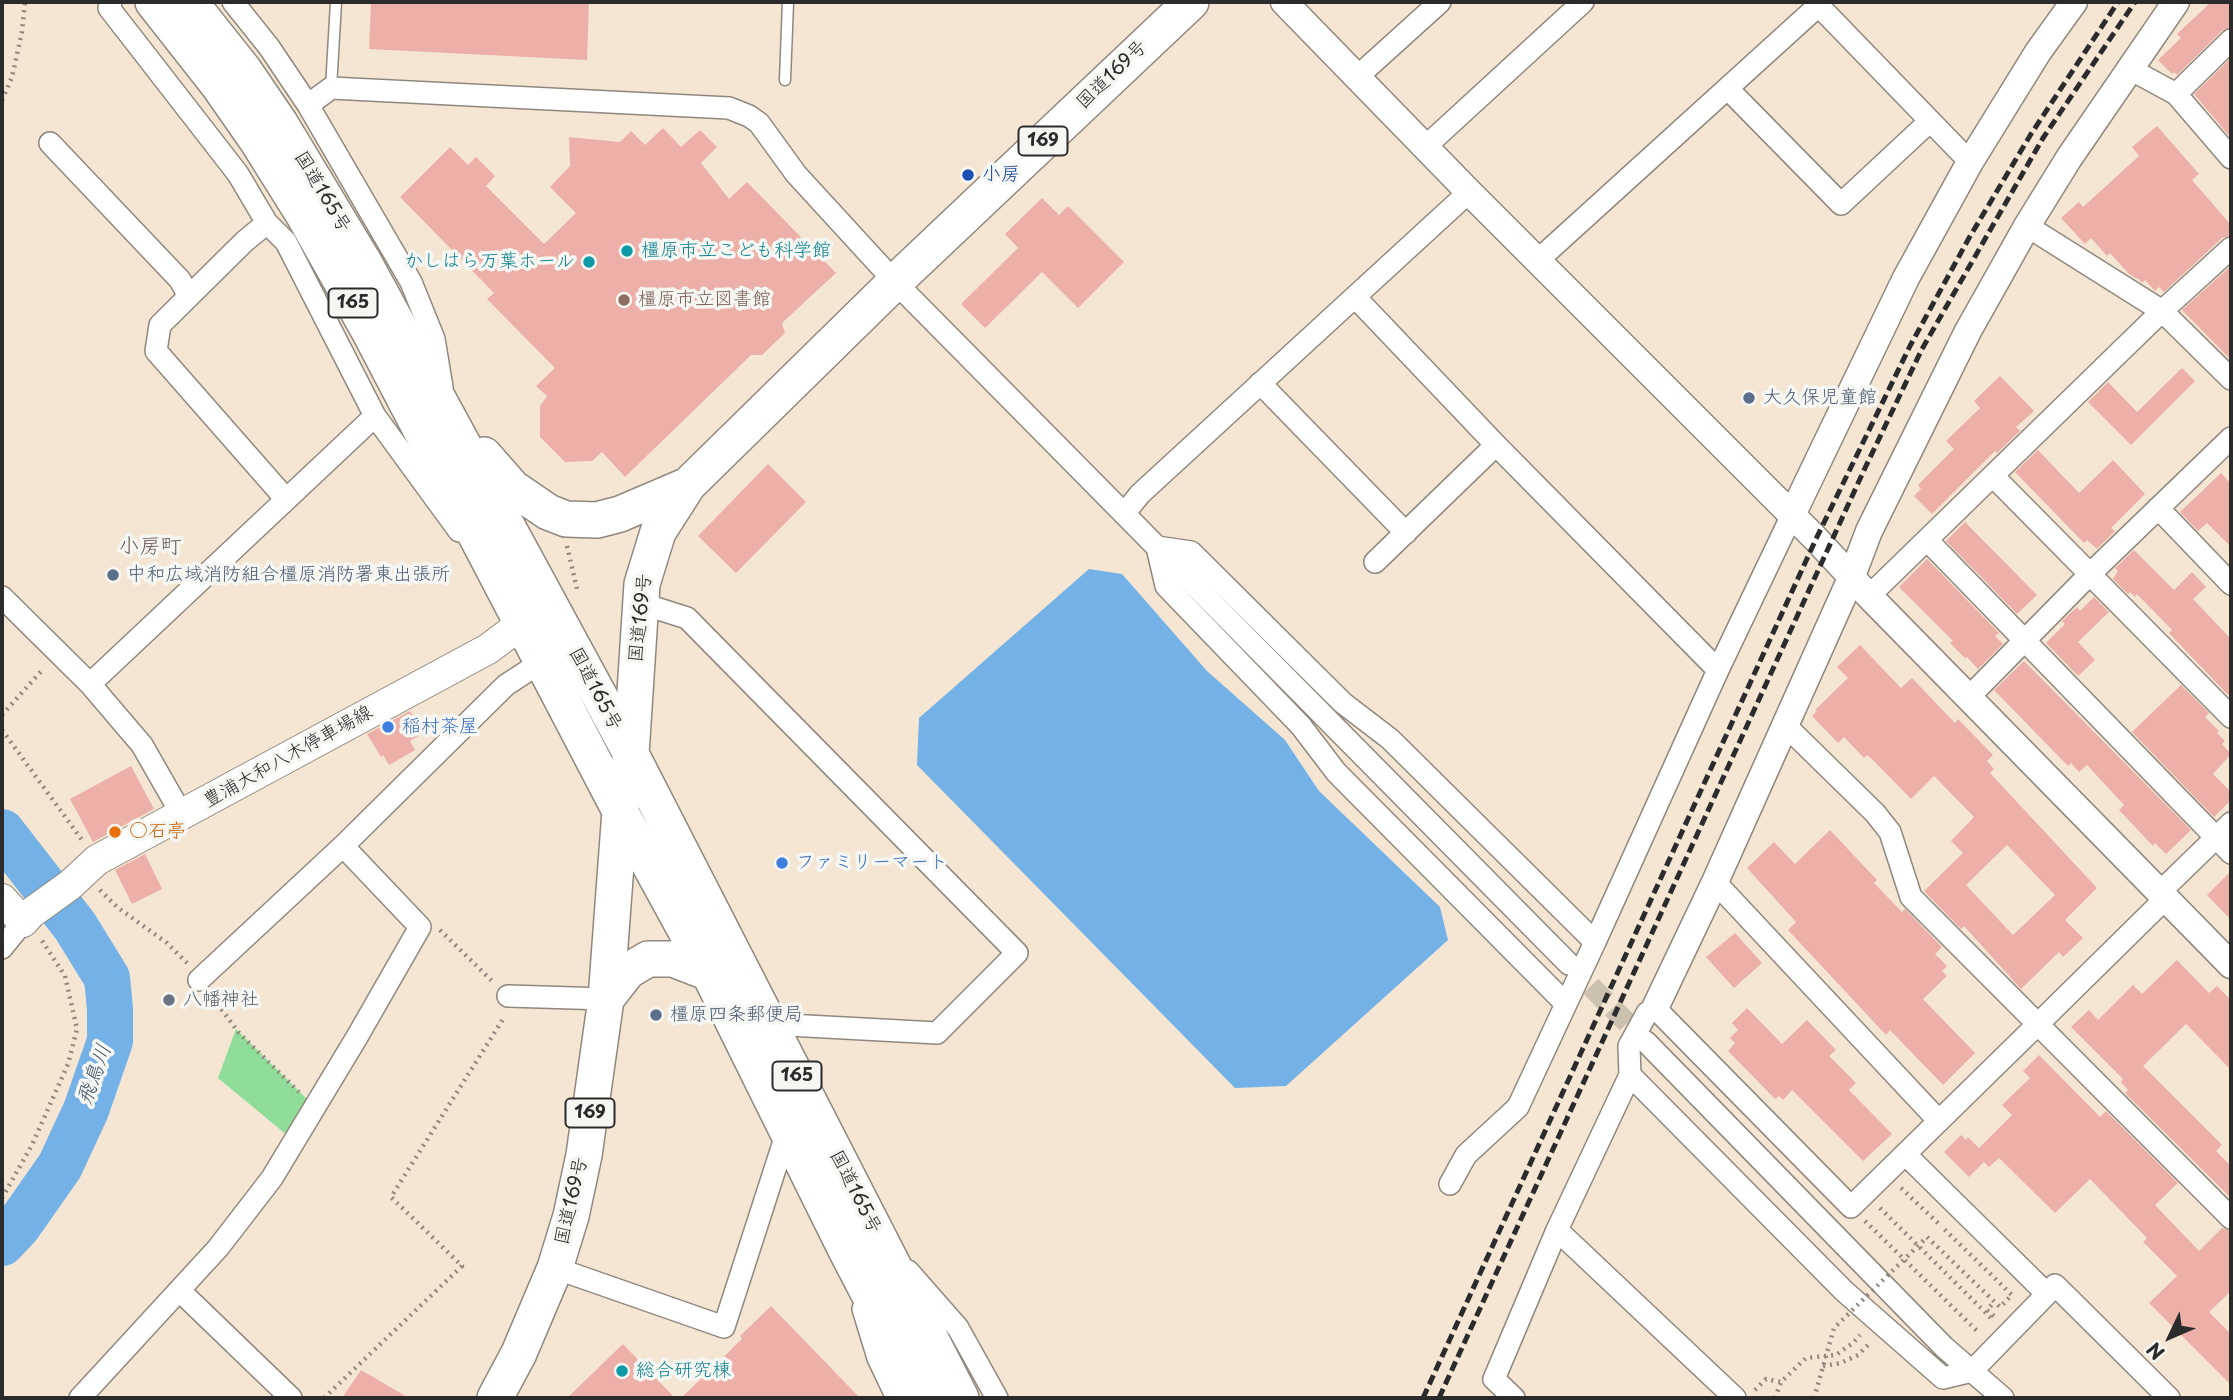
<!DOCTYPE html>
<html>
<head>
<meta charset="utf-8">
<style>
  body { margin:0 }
  #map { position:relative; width:2233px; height:1400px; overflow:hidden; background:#f4e6d2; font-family:"Playpen Sans",sans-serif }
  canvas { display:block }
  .frame { position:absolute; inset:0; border:4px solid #2b2b2b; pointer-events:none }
  .north { position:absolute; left:2135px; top:1302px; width:70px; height:70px; -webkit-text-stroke:5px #f6f6f2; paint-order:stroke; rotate:226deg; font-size:19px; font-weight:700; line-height:28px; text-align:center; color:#2b2b2b }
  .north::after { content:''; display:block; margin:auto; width:24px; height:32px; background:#2b2b2b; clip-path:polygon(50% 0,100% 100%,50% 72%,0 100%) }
</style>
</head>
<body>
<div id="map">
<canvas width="2233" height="1400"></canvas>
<div class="frame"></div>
<div class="north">N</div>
</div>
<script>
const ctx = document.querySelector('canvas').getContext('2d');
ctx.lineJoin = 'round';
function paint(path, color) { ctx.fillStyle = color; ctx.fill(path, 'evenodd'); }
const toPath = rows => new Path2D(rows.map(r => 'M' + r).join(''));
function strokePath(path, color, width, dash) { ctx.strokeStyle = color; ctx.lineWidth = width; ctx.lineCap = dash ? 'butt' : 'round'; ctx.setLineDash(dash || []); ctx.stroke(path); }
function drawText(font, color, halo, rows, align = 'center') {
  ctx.font = font + ' "Playpen Sans","Klee One",sans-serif'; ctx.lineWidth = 7; ctx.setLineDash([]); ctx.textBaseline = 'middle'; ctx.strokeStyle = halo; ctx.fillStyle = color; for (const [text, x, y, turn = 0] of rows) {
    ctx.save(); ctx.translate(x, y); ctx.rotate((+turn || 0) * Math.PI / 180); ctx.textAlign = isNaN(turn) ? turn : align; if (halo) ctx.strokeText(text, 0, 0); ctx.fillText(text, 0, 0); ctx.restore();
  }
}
paint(toPath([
  [236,1029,315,1107,294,1141,218,1078]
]), '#90dd9a');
paint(toPath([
  [1089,569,1122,574,1207,671,1285,740,1319,791,1440,907,1448,940,1286,1086,1235,1088,917,765,919,718]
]), '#74b1e6');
strokePath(toPath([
  [2,832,75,926,107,978,110,1009,110,1041,86,1110,60,1166,18,1226,2,1243]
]), '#74b1e6', 46);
paint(toPath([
  [371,2,589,2,587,60,369,49],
  [2211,2,2231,2,2231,27,2222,31,2177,75,2174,72,2172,74,2158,60,2181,38,2177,34],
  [2231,58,2231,138,2194,94],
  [2157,126,2199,174,2192,180,2231,225,2231,235,2222,238,2164,292,2159,287,2155,291,2145,280,2142,283,2138,278,2137,279,2129,274,2110,253,2107,256,2091,238,2085,244,2061,218,2079,202,2083,207,2139,156,2132,147],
  [663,128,681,147,700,130,717,147,701,163,729,199,747,182,836,273,782,323,785,333,762,355,751,355,625,477,602,452,592,461,565,462,540,437,540,406,547,396,536,386,555,368,487,299,494,293,400,197,450,147,468,165,476,157,495,176,486,186,544,244,576,213,550,187,570,166,569,137,620,142,631,131,645,145],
  [1042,198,1059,215,1068,206,1124,262,1078,308,1042,272,985,328,961,304,1018,248,1005,234],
  [2231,266,2231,360,2182,310],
  [2182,368,2195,381,2131,445,2088,402,2108,382,2137,412],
  [2000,376,2034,411,2016,427,2020,431,1997,453,1995,451,1932,514,1914,496,1921,489,1918,485,1954,449,1946,441,1980,408,1974,401],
  [2038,450,2079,493,2113,460,2145,494,2111,528,2115,531,2097,549,2087,540,2084,543,2015,472],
  [768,464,806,502,736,573,698,536],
  [2221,473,2231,484,2231,547,2207,523,2198,531,2180,512],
  [1965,522,2037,595,2017,614,1946,541],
  [2134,550,2174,590,2192,572,2206,587,2193,599,2231,639,2231,692,2228,695,2169,633,2172,630,2137,594,2135,597,2130,592,2128,594,2113,579,2118,571,2115,568],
  [1927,559,1999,633,1995,636,2003,644,1978,669,1967,657,1965,658,1950,643,1953,641,1899,587],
  [2094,597,2109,612,2078,642,2095,660,2078,676,2046,643,2065,624,2062,621,2077,607,2080,611],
  [1860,645,1901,688,1912,678,1955,723,1958,719,1993,755,1987,761,1994,769,1990,773,2097,888,2065,920,2083,938,2063,957,2059,952,2021,989,1964,926,1961,929,1924,891,1963,853,1951,841,1974,817,1934,776,1911,799,1874,761,1867,755,1864,758,1844,737,1838,743,1812,716,1817,711,1815,710,1848,678,1837,667],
  [2007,845,2055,895,2013,935,1966,885],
  [2024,661,2191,830,2166,854,2155,843,2153,846,2119,810,2124,805,2087,765,2079,772,2071,763,2068,766,1994,690],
  [2181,685,2209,713,2205,717,2219,731,2217,733,2225,741,2222,744,2231,754,2213,774,2231,792,2231,800,2214,817,2132,732],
  [410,711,423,733,410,741,415,750,389,765,383,755,381,757,367,734],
  [131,766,154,809,93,842,70,799],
  [1830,830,1877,880,1874,883,1902,912,1905,909,1942,947,1935,954,1947,966,1942,971,1947,976,1923,999,1975,1053,1943,1085,1890,1030,1886,1035,1788,930,1796,922,1747,868,1774,842,1795,864],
  [145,854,162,889,132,904,115,870],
  [2231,871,2231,920,2207,895],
  [1735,933,1762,963,1734,988,1706,957],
  [2177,960,2209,993,2217,986,2231,1000,2231,1070,2186,1024,2143,1066,2222,1145,2216,1151,2231,1166,2231,1198,2125,1093,2128,1090,2121,1082,2123,1079,2071,1027,2089,1010,2098,1020,2133,985,2142,994],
  [1747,1008,1782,1044,1807,1020,1836,1050,1829,1056,1856,1083,1849,1090,1892,1134,1863,1161,1792,1090,1783,1100,1779,1096,1775,1099,1728,1051,1735,1043,1730,1038,1738,1030,1732,1023],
  [2039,1055,2100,1117,2106,1111,2178,1183,2155,1205,2199,1251,2222,1228,2231,1231,2231,1291,2209,1312,2231,1334,2231,1385,2149,1303,2177,1276,2143,1242,2147,1238,2090,1179,2055,1213,1999,1158,1989,1167,1984,1162,1969,1177,1944,1152,1961,1135,1966,1140,1968,1137,1979,1148,2012,1115,2002,1105,2030,1078,2023,1071],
  [771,1306,801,1337,860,1398,681,1398,742,1339,740,1336],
  [623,1344,675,1398,567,1398],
  [361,1370,409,1398,342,1398]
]), '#ecb0a9');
strokePath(toPath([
  [1569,964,1646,1042]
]), '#ccc1b1', 21, [21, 10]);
const service = toPath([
  [785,80,788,2],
  [331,88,336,2]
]);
const minor = toPath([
  [111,2,109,8,238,174,267,223,286,242,375,416,459,531],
  [233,2,269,47,308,105,411,282,434,339,442,387],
  [1815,2,1970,162],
  [2130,69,2176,94,2231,158],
  [1357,77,1440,2],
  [1728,89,1841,204,1930,121],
  [2176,94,2231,40],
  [308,105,331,88,729,108,749,116,759,123,796,174,895,282,1569,964],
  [50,143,180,280,189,296],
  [1425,147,1583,2],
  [267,223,245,241,160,325,156,351,285,498],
  [2027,226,2162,311,2231,379],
  [1537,261,1818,6],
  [1355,297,1496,445,1718,670],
  [1260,383,1406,533],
  [1993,476,2231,717],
  [2158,508,2231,584],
  [1124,514,1140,494,1469,192],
  [1927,540,2231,853],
  [1157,547,1191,552,1343,703,1390,739,1595,942,1566,1004,1336,772,1301,726,1166,586,1157,547],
  [1375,562,1496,445],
  [1869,596,2162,311,2231,248],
  [2,597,90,684,142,745,182,815],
  [640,603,687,618,1017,953,937,1033,770,1024],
  [90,684,375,416],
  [1969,697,2090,574,2231,438],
  [1785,725,1875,813,1890,832,1911,897,2231,1218],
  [1715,882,1939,1121],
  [2160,892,2231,823],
  [1595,942,1718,670,1792,515],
  [2,948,23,922],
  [199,980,343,846],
  [508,996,606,999],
  [1646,1042,1944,1347,2003,1398],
  [1905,1154,2047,1294,1972,1371,1943,1378,1844,1291,1630,1075,1629,1046,1647,1013,1655,1008,1851,1207,2037,1025,2166,898],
  [1450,1184,1466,1155,1518,1107,1566,1004],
  [1557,1230,1735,1398],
  [555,1268,724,1327,787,1132],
  [908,1271,958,1328,997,1398],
  [180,1291,291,1398],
  [2047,1294,2055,1285,2169,1398],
  [863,1309,878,1358,897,1398],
  [80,1398,218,1248,272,1178,357,1037,420,927,343,846,506,685,543,661],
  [1514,1398,1494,1379,1557,1230,1630,1075]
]);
const tertiary = toPath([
  [1284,2,1469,192,1816,539,1869,596,2231,965],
  [1792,515,1906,278,1970,162,2038,52,2074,2],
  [1655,1008,1715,882,1852,576,1869,531,1968,331,2027,226,2069,158,2176,2]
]);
const secondary = toPath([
  [2,899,23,922,31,913,70,885,97,860,488,649,540,610]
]);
const trunk = toPath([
  [153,2,219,86,256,139,303,214,369,331,620,811,709,973,846,1250,923,1398],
  [190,2,244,70,280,123,365,264,631,754,961,1398],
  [484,455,513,488,548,512,566,519,597,520,620,514,688,485],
  [606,999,628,971,648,959,673,959,709,973],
  [495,1398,519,1353,555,1268,571,1216,584,1155,606,999,620,811,631,754,642,584,658,532,688,485,895,282,1191,2]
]);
strokePath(service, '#90887e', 13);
strokePath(minor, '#90887e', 24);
strokePath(tertiary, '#90887e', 29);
strokePath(secondary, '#90887e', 32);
strokePath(trunk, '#90887e', 38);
strokePath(toPath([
  [2,100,12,77,22,32,25,2],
  [567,546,577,589],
  [2,715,43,669],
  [2,730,82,840],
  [100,890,117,907,167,943,187,963],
  [440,930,494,983],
  [213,998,239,1033,299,1092],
  [1901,1188,1941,1226],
  [2,1198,32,1145,68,1064,77,1029,65,976,41,939],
  [1880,1208,1992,1319],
  [1865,1221,1979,1333],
  [1994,1316,1987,1310,1994,1302],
  [1823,1366,1841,1363,1858,1355,1870,1343],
  [1755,1390,1766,1379,1781,1382],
  [324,1398,462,1266,391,1197,505,1016],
  [1775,1398,1781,1382,1806,1358,1836,1355,1854,1342,1860,1335]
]), '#90887e', 4.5, [2, 5]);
strokePath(service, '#fff', 10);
strokePath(minor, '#fff', 21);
strokePath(tertiary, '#fff', 26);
strokePath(secondary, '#fff', 30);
strokePath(trunk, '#fff', 35);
strokePath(toPath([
  [1423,1398,1816,539,1910,346,1969,238,2031,134,2118,2],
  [1439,1398,1865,468,1922,349,2043,138,2135,2]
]), '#2b2b2b', 5, [10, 5]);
strokePath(toPath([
  [1814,1398,1834,1328,1927,1237,2000,1307,2012,1295,1941,1226]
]), '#90887e', 4.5, [2, 5]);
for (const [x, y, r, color] of [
  [968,175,7,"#1a4fb4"],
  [627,251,7,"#0f9aa8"],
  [589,262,7,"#0f9aa8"],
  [624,300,7,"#8d6e63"],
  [1749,398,7,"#5c6f8a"],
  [113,575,7,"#5c6f8a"],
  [388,727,7,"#3f7fe0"],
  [115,832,7,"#e8710a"],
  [782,863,7,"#3f7fe0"],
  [169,1000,7,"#6b7280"],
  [656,1015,7,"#5c6f8a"],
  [622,1371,7,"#0f9aa8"]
]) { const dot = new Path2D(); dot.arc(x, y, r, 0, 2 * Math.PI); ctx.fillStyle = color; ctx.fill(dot); strokePath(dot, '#f6f6f2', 2.5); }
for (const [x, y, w] of [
  [1043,141,49],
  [353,303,49],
  [797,1076,49],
  [590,1113,49]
]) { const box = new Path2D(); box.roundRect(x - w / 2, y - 14.5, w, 29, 5); ctx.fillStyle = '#f6f6f2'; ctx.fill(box); strokePath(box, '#2b2b2b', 2); }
drawText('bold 18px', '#2b2b2b', null, [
  ["169",1043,141],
  ["165",353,303],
  ["165",797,1076],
  ["169",590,1113]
]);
drawText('19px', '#2b2b2b', '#f6f6f2', [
  ["国道169号",1112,75,-44],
  ["国道165号",322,192,59],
  ["国道169号",641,618,-84],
  ["国道165号",595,689,62],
  ["豊浦大和八木停車場線",288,757,-29],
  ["国道165号",855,1192,63],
  ["国道169号",572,1201,-77]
]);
drawText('19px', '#164399', '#f6f6f2', [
  ["小房",982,175]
], 'left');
drawText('19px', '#0d838f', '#f6f6f2', [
  ["橿原市立こども科学館",641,251],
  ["かしはら万葉ホール",575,262,"right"],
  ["総合研究棟",636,1371]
], 'left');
drawText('19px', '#785e54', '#f6f6f2', [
  ["橿原市立図書館",638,300]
], 'left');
drawText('19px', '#4e5e75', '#f6f6f2', [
  ["大久保児童館",1763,398],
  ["中和広域消防組合橿原消防署東出張所",127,575],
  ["橿原四条郵便局",670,1015]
], 'left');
drawText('19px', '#366cbe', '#f6f6f2', [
  ["稲村茶屋",402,727],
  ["ファミリーマート",796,863]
], 'left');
drawText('19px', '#c56008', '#f6f6f2', [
  ["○石亭",129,832]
], 'left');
drawText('19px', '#5b616d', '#f6f6f2', [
  ["八幡神社",183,1000]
], 'left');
drawText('21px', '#6f5a57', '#f6f6f2', [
  ["小房町",150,547]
]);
drawText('italic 21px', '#455a6c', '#f6f6f2', [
  ["飛鳥川",95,1075,-70]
]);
</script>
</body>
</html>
